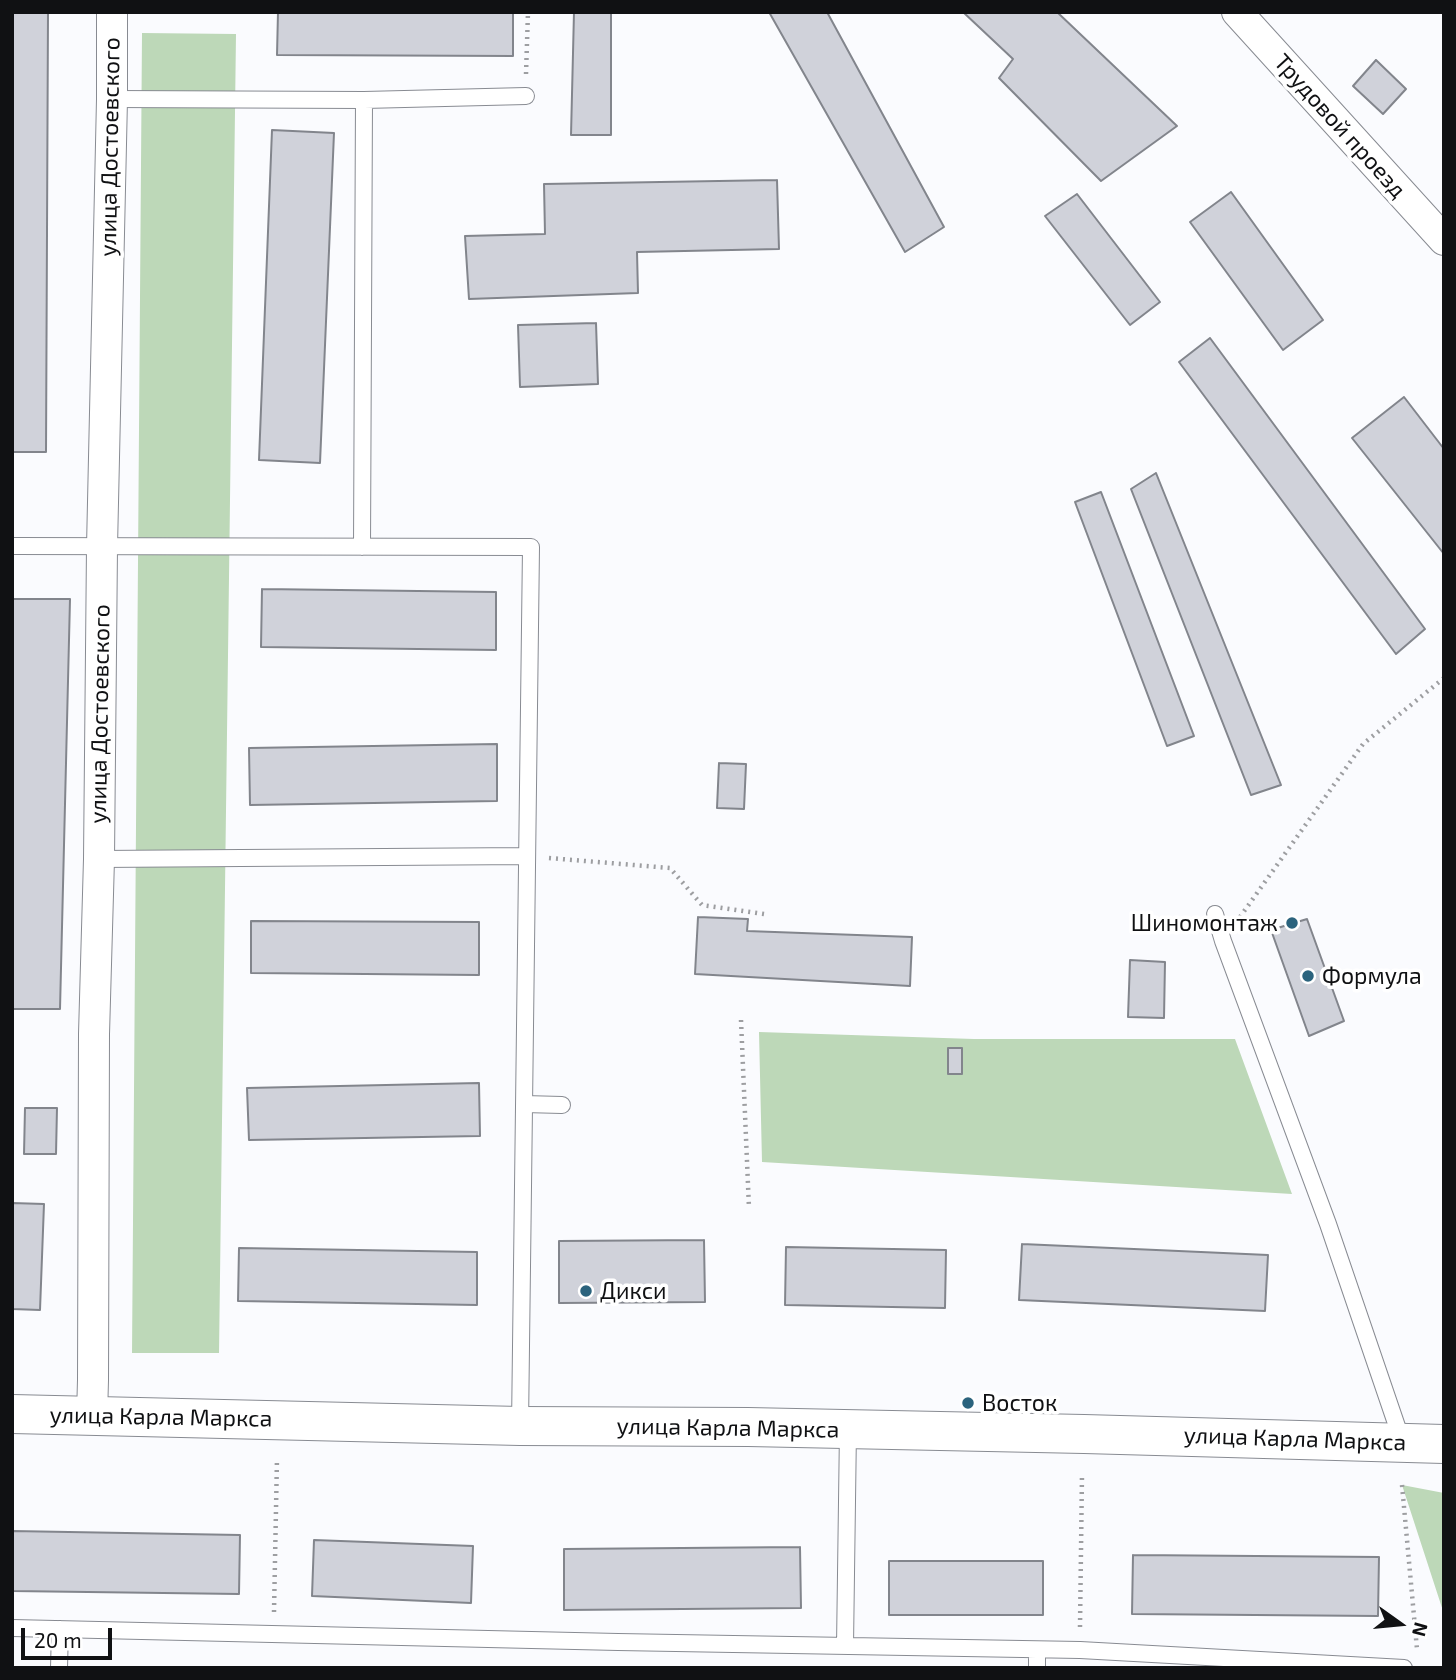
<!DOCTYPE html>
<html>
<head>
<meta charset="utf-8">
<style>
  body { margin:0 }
  #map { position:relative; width:1456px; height:1680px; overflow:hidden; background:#fafbfe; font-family:"Exo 2",sans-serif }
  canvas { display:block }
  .frame { position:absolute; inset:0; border:14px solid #101113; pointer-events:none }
  .north { position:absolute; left:1365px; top:1589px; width:70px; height:70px; -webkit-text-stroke:5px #fff; paint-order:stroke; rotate:105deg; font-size:19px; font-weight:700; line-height:28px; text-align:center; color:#101113 }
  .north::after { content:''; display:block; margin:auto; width:24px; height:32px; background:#101113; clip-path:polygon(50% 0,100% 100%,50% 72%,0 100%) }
  .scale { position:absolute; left:21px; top:1628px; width:91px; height:32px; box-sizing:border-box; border:4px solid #101113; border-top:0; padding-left:9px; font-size:21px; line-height:24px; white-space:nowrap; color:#101113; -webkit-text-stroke:5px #fff; paint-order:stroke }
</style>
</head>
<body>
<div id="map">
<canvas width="1456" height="1680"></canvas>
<div class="frame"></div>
<div class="north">N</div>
<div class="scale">20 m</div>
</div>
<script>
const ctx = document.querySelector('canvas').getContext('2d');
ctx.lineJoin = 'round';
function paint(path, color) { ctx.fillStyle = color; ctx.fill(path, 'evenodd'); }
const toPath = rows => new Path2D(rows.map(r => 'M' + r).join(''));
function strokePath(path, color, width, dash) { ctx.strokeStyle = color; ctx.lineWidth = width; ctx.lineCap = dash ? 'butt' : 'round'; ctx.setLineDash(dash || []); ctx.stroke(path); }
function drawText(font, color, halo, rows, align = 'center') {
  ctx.font = font + ' "Exo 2",sans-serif'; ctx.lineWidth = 7; ctx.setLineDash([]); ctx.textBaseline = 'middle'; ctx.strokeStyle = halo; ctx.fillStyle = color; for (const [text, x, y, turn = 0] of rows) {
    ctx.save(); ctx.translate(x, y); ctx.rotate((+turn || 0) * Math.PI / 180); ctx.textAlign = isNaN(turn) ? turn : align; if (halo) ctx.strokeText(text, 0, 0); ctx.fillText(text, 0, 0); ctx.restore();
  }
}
paint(toPath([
  [142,33,236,34,219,1353,132,1353],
  [759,1032,974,1039,1235,1039,1292,1194,762,1162],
  [1402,1485,1444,1493,1444,1614]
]), '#bdd8b8');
const building = toPath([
  [12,12,48,12,46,452,12,452,12,12],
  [278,12,513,12,513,56,277,55,278,12],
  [574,12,611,12,611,135,571,135,574,12],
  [769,12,827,12,944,227,905,252,769,12],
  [963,12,1057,12,1177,126,1101,181,999,78,1013,59,963,12],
  [1376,60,1406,89,1383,114,1353,86,1376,60],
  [272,130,334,133,320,463,259,460,272,130],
  [777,180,779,249,637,252,638,293,469,299,465,236,545,234,544,184,777,180],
  [1231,192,1323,320,1283,350,1190,222,1231,192],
  [1077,194,1160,302,1130,325,1045,216,1077,194],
  [596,323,598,384,520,387,518,325,596,323],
  [1210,338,1425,629,1396,654,1179,362,1210,338],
  [1404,397,1444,449,1444,554,1352,438,1404,397],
  [1156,473,1281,785,1251,795,1131,489,1156,473],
  [1101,492,1194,736,1167,746,1075,502,1101,492],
  [262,589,496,592,496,650,261,647,262,589],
  [12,599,70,599,60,1009,12,1009,12,599],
  [497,744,497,801,250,805,249,748,497,744],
  [719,763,746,764,744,809,717,808,719,763],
  [698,917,748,919,747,931,912,937,910,986,695,974,698,917],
  [1307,919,1344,1021,1309,1036,1271,930,1307,919],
  [251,921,479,922,479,975,251,973,251,921],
  [1130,960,1165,962,1164,1018,1128,1017,1130,960],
  [948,1048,962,1048,962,1074,948,1074,948,1048],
  [479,1083,480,1136,249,1140,247,1088,479,1083],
  [25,1108,57,1108,56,1154,24,1154,25,1108],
  [12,1203,44,1204,40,1310,12,1309,12,1203],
  [704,1240,705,1302,559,1303,559,1241,704,1240],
  [1022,1244,1268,1255,1265,1311,1019,1300,1022,1244],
  [786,1247,946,1250,945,1308,785,1305,786,1247],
  [239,1248,477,1252,477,1305,238,1301,239,1248],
  [12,1531,240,1535,239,1594,12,1591,12,1531],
  [314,1540,473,1546,471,1603,312,1596,314,1540],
  [800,1547,801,1608,564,1610,564,1549,800,1547],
  [1133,1555,1379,1557,1378,1616,1132,1614,1133,1555],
  [889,1561,1043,1561,1043,1615,889,1615,889,1561]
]);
paint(building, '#d0d2da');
strokePath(building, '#82858c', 2);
const service = toPath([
  [112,99,364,100,526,96],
  [12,546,531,547,520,1426],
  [362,547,364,100],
  [99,859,527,856],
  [1215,914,1223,941,1328,1224,1402,1441],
  [524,1104,562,1105],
  [12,1628,618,1642,1080,1650,1404,1668],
  [845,1646,848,1429],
  [1037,1650,1037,1668],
  [59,1668,60,1629]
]);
const minor = toPath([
  [1237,12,1444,240],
  [92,1416,93,1380,94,1034,99,859,102,547,112,99,112,12]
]);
const secondary = toPath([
  [12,1414,520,1426,748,1427,1084,1434,1444,1444]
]);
strokePath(service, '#888b92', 18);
strokePath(minor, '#888b92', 32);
strokePath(secondary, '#888b92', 40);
strokePath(toPath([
  [526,74,528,12],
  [549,858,670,868,702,905,764,914],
  [1240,917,1363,744,1444,678],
  [741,1020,749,1208],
  [1402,1485,1417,1649],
  [274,1612,277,1458],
  [1080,1627,1082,1474]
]), '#9d9ea1', 4.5, [2, 5]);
strokePath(service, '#fff', 16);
strokePath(minor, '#fff', 30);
strokePath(secondary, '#fff', 38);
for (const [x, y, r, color] of [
  [1292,923,7,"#2b637d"],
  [1308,976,7,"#2b637d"],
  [586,1291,7,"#2b637d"],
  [968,1403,7,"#2b637d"]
]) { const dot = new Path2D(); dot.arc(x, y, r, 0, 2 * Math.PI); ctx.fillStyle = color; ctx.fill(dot); strokePath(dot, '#fff', 2.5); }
drawText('23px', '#101113', '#fff', [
  ["Трудовой проезд",1340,126,48],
  ["улица Достоевского",110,147,-89],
  ["улица Достоевского",100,714,-89],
  ["улица Карла Маркса",161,1417,1],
  ["улица Карла Маркса",728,1428,1],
  ["улица Карла Маркса",1295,1439,2]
]);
drawText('23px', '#101113', '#fff', [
  ["Шиномонтаж",1278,923,"right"],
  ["Формула",1322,976],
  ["Дикси",600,1291],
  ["Восток",982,1403]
], 'left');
</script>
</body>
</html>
